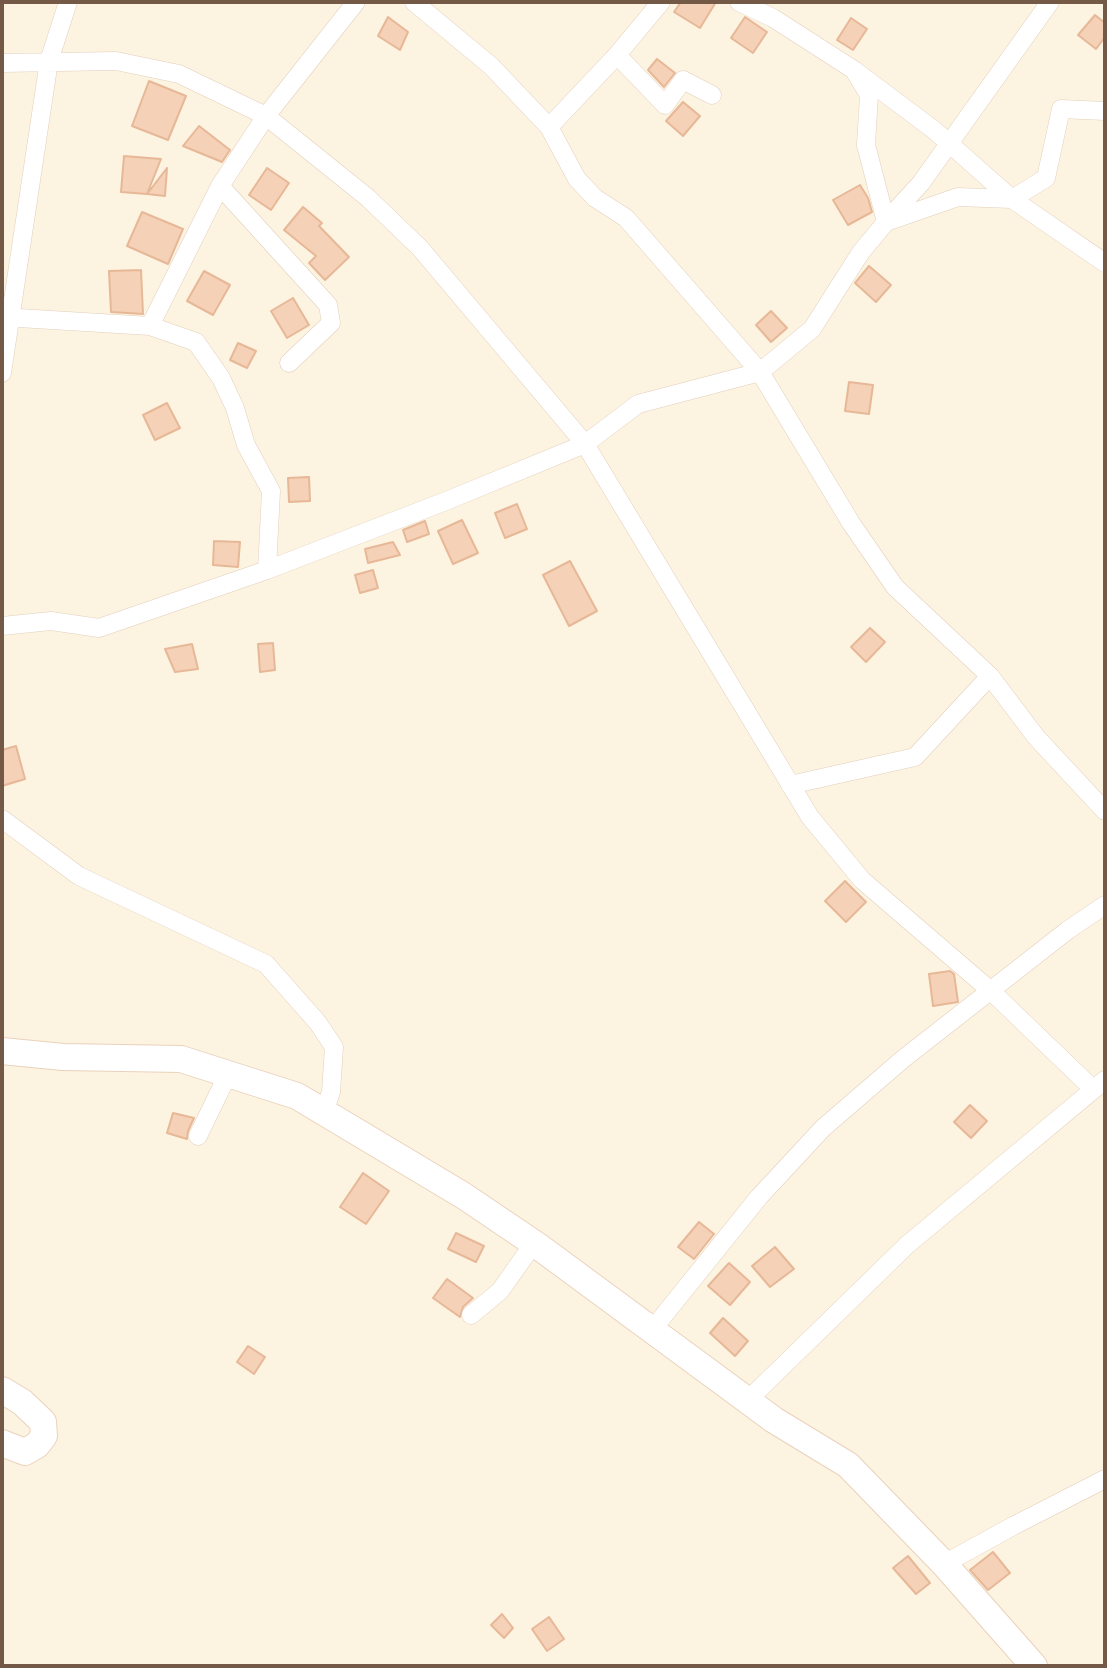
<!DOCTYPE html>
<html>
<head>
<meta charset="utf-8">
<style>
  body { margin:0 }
  #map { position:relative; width:1107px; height:1668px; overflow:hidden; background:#fdf3e1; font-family:Poppins,sans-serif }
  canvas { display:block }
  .frame { position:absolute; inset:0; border:4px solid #755947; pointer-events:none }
</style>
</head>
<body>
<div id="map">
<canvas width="1107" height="1668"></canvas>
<div class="frame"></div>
</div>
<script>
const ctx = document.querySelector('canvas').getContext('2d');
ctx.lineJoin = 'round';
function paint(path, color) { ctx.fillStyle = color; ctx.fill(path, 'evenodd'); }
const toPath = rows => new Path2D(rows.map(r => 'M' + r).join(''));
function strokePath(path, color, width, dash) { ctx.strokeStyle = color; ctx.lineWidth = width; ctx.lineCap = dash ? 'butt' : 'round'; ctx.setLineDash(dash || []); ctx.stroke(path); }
const building = toPath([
  [681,2,716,2,700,28,674,12,681,2],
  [1095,15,1105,23,1105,37,1096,49,1078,35,1095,15],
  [388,17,408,32,400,50,378,36,388,17],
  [745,17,767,32,753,53,731,38,745,17],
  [851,18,867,29,853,50,837,40,851,18],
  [657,59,675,73,664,87,648,70,657,59],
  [149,81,186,96,168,140,132,126,149,81],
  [683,102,700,116,683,136,666,121,683,102],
  [199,126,230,150,222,162,183,146,199,126],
  [124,156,161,159,147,194,121,192,124,156],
  [167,168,165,196,147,194,167,168],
  [267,168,289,183,271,210,249,195,267,168],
  [860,185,868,198,872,212,848,225,833,200,860,185],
  [303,207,322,223,319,226,349,257,325,280,309,263,316,256,284,230,303,207],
  [142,212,183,229,168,264,127,246,142,212],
  [869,266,891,285,876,302,855,283,869,266],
  [141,270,143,314,111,312,109,271,141,270],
  [204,271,230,285,213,315,187,301,204,271],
  [293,298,309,325,287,338,271,311,293,298],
  [771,311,787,328,771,342,756,325,771,311],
  [238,343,256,351,247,368,230,360,238,343],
  [849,382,873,385,869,414,845,411,849,382],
  [167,403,180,428,155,440,143,415,167,403],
  [309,477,310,501,289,502,288,478,309,477],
  [517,504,527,529,505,538,495,513,517,504],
  [462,520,478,553,453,564,438,531,462,520],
  [425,521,429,534,407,542,403,530,425,521],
  [214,541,240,542,238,567,213,565,214,541],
  [393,542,400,555,368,563,365,549,393,542],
  [570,561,597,611,569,626,543,575,570,561],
  [373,570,378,588,360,593,355,575,373,570],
  [870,628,885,642,866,662,851,647,870,628],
  [273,643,275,670,260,672,258,644,273,643],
  [192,644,198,669,175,672,165,649,192,644],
  [16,746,25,779,2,786,2,750,16,746],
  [845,881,866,902,846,922,825,901,845,881],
  [950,971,954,974,958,1002,933,1006,929,974,950,971],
  [970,1105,987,1121,971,1138,954,1122,970,1105],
  [173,1113,194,1118,188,1131,187,1139,167,1133,173,1113],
  [363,1173,389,1191,366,1224,340,1207,363,1173],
  [699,1222,714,1234,694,1259,678,1247,699,1222],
  [456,1233,484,1246,476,1262,448,1249,456,1233],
  [775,1247,794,1269,770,1287,752,1266,775,1247],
  [729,1263,750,1282,730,1305,708,1286,729,1263],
  [447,1279,473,1298,463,1307,460,1317,433,1298,447,1279],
  [723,1318,748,1341,735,1356,710,1333,723,1318],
  [248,1346,265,1357,254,1374,237,1362,248,1346],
  [993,1552,1010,1573,988,1590,970,1570,993,1552],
  [908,1556,930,1583,916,1594,893,1568,908,1556],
  [502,1614,513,1628,504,1638,491,1625,502,1614],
  [549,1617,564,1639,547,1651,532,1629,549,1617]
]);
paint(building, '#f4d1b7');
strokePath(building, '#e7b897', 2);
const street = toPath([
  [414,2,491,66,549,127,577,179,595,198,626,218,760,372,851,523,895,587,990,676,1036,737,1105,811],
  [739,2,773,18,854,70,869,95,866,145,886,222],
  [617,55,665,105,683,80,712,95],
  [2,63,116,61,179,74,266,116,368,198,420,248,585,444,810,817,862,880,991,991,1093,1089],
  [854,70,934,130,1012,199,1105,263],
  [549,127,617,55,661,2],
  [220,186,328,305,331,323,289,363],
  [888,219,921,183,1050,2],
  [2,317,150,326,220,186,266,116,356,2],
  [150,326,196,342,221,378,235,408,246,445,271,491,267,570],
  [2,373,49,61,68,2],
  [2,626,51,621,99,628,267,570,446,501,585,444,638,404,760,372,812,329,861,252,886,222,958,197,1012,199,1046,178,1061,109,1105,111],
  [790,785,915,757,990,676],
  [2,819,79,876,266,964,318,1023,334,1047,331,1092,324,1112],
  [198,1136,228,1074],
  [471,1315,500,1291,534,1243],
  [652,1330,759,1197,823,1128,903,1059,1068,930,1105,905],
  [748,1400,907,1245,1105,1080],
  [944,1564,1013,1526,1105,1479]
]);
const secondary = toPath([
  [2,1051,63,1057,181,1059,297,1096,464,1196,538,1246,774,1420,848,1465,944,1564,1034,1666],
  [2,1390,22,1402,43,1422,44,1436,37,1445,25,1452,2,1443]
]);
strokePath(street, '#e2cfbc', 19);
strokePath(secondary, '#e9d2bc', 28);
strokePath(street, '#fff', 18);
strokePath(secondary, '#fff', 26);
</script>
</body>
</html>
